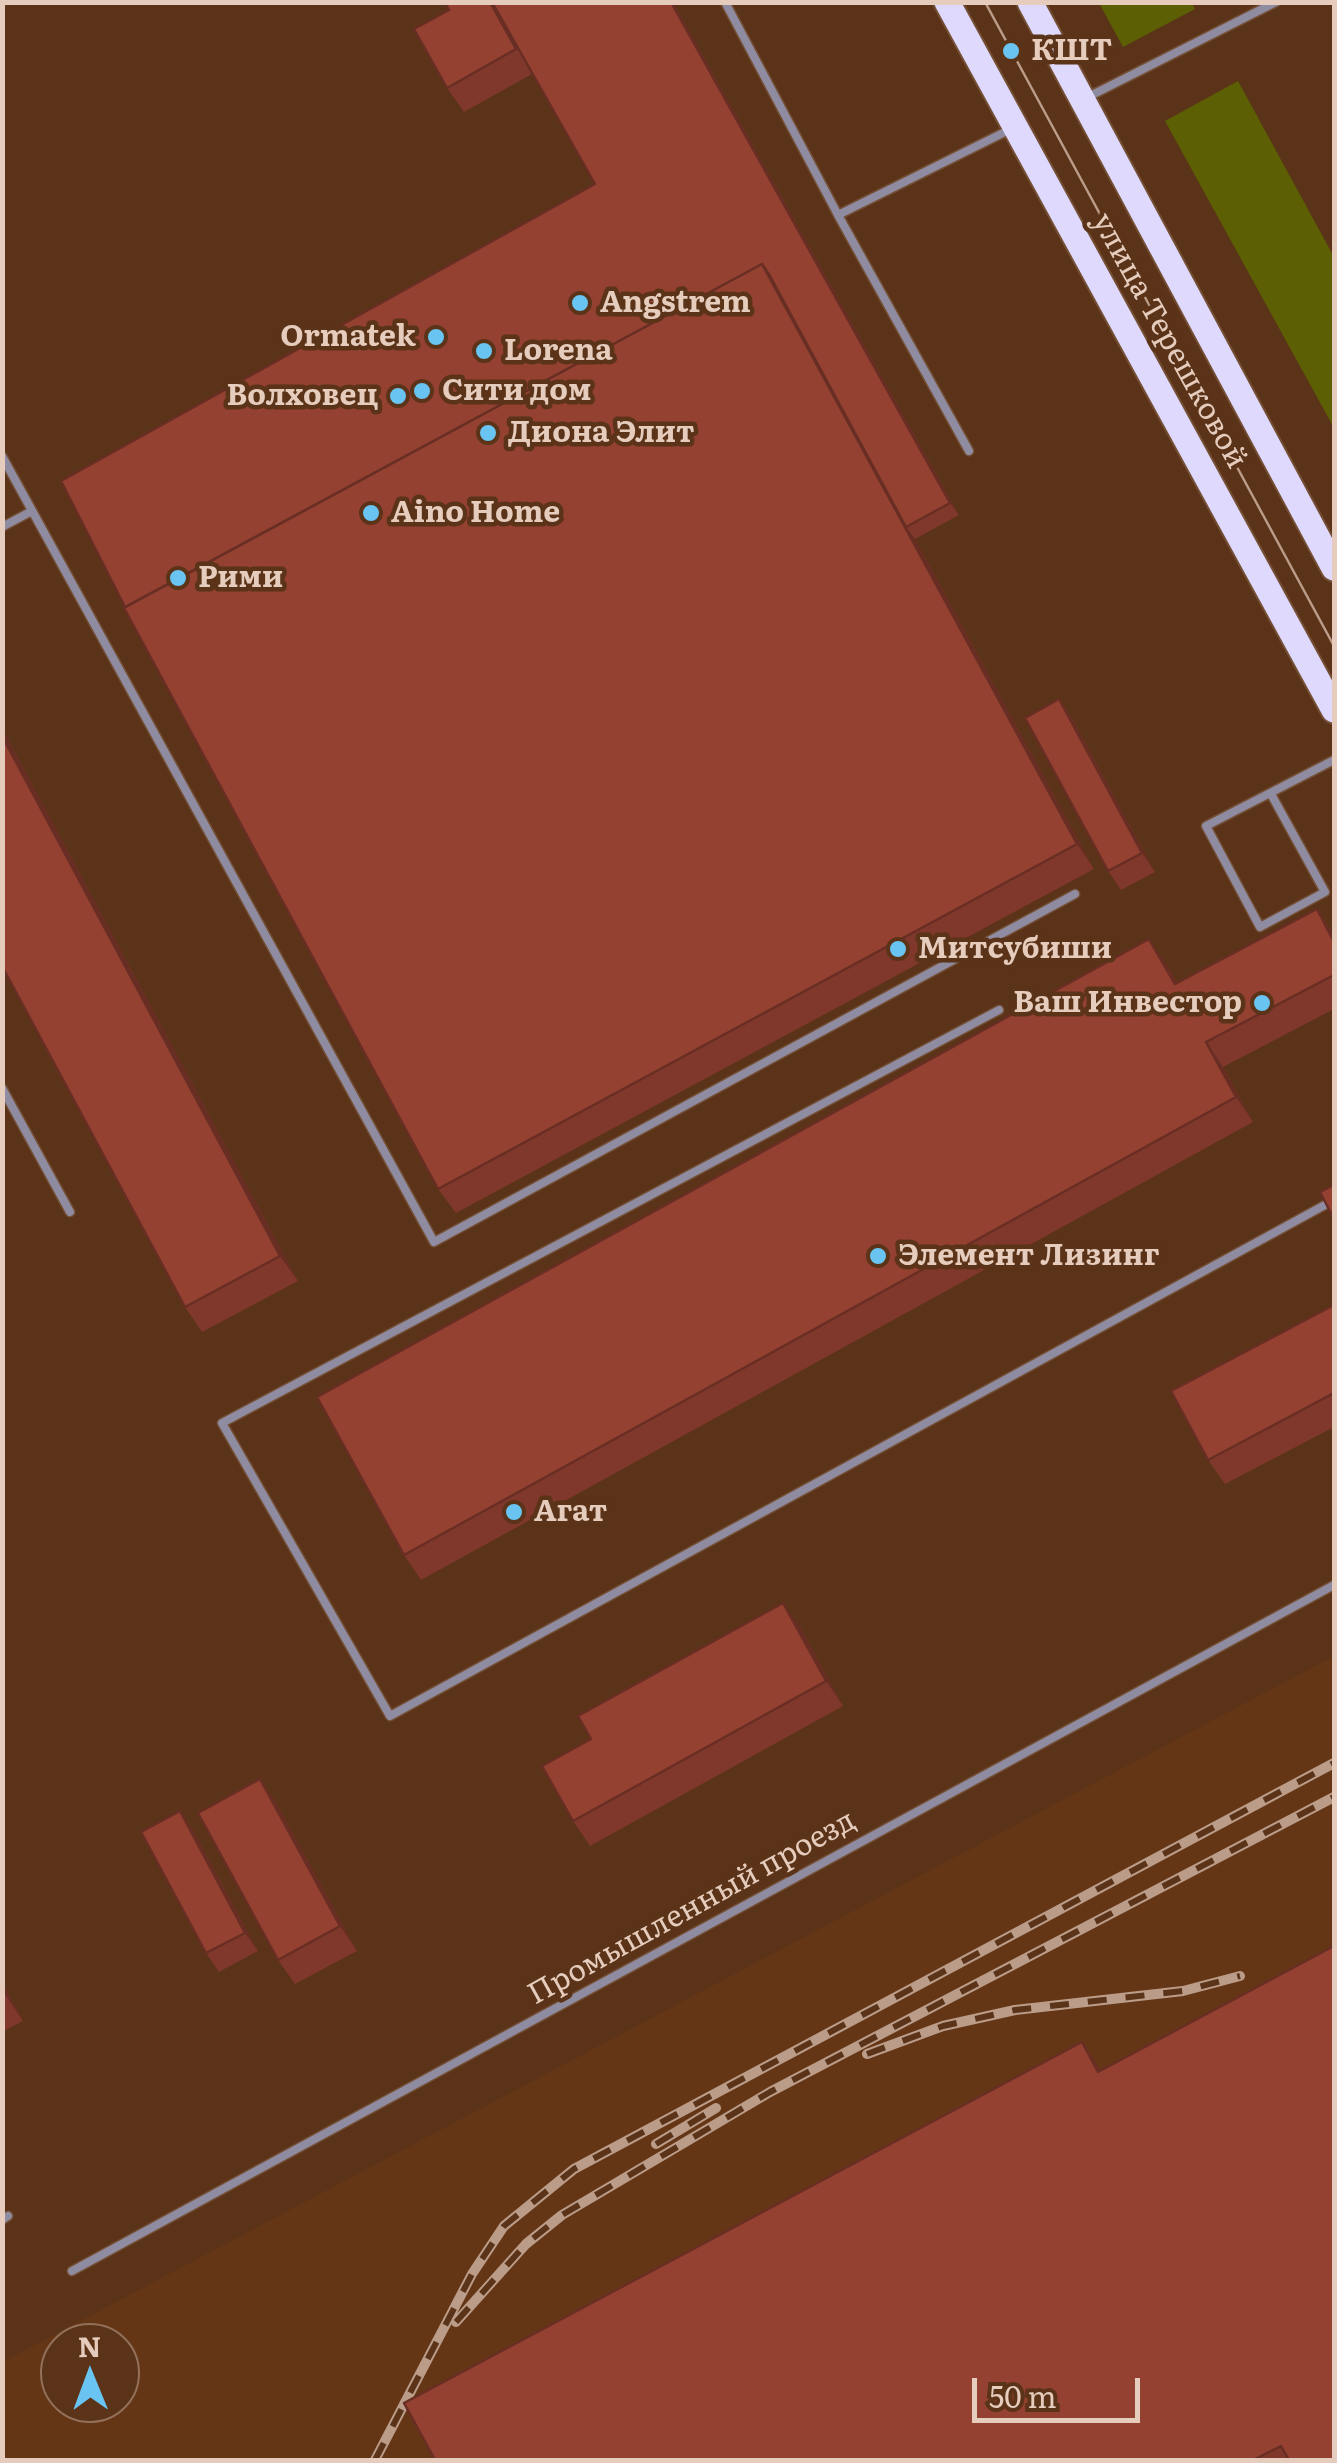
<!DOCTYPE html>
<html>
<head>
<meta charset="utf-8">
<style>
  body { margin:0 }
  #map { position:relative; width:1337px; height:2463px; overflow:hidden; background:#5b3318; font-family:Literata,serif }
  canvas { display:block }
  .frame { position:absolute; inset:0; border:5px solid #e5ccbd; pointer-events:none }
  .north { position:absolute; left:40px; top:2323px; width:100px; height:100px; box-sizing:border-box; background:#5b3318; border:2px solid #92705a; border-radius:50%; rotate:359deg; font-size:28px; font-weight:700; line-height:40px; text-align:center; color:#e5ccbd }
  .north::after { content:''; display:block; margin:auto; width:35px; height:45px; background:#69c4f1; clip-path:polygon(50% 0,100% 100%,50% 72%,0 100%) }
  .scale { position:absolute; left:972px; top:2378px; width:168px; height:45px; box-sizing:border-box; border:5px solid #e5ccbd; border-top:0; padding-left:12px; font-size:30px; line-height:35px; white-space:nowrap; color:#e5ccbd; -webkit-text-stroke:8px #5b3318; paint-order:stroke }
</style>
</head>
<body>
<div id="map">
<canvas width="1337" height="2463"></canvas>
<div class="frame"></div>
<div class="north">N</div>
<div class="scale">50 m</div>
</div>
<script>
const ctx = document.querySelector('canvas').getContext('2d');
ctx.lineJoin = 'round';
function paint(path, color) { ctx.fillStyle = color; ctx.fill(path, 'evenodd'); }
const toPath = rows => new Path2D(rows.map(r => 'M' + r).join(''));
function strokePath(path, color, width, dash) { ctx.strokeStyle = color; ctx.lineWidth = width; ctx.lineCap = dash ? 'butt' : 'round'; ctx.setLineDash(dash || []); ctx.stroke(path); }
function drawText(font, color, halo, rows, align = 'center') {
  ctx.font = font + ' Literata,serif'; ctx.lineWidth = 9; ctx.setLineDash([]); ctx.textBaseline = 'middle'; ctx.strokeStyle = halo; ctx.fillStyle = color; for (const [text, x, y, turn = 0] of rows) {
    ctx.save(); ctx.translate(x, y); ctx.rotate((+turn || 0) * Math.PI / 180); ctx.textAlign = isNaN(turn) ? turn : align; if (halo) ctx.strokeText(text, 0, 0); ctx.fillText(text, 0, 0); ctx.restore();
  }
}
paint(toPath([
  [1334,1656,1334,2460,3,2460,3,2362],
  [60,2343,120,2343,120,2403,60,2403]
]), '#653616');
paint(toPath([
  [1099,3,1192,3,1195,9,1123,47],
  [1238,81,1334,257,1334,428,1165,121]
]), '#5c5f03');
const lane = toPath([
  [725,2,838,215,1013,128],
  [1086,98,1276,2],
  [838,215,969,451],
  [2,456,434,1242,1075,894],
  [2,527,32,511],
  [1271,794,1325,892,1260,927,1206,826,1334,760],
  [999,1010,222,1423,390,1716,1334,1200],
  [2,1088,70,1212],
  [2,2220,8,2216],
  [72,2271,1334,1585]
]);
const primary = toPath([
  [947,2,1334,710],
  [1030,2,1334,568]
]);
strokePath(lane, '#744f36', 11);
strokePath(primary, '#744f36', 29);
strokePath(lane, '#8f8ca1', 8);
strokePath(primary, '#dfdafd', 25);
strokePath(toPath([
  [985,2,1334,646]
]), '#ba9c89', 2.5);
const rail = toPath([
  [867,2054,943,2026,1015,2010,1183,1991,1240,1976],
  [656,2144,716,2108],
  [456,2322,526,2244,562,2215,770,2092,1334,1797],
  [375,2460,472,2274,504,2226,574,2169,1334,1763]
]);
strokePath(rail, '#ba9c89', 10);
strokePath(rail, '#5b3318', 6, [19]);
paint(toPath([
  [673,2,959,515,915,539,1094,869,456,1213,438,1189,595,184,532,74,464,112,447,88,449,10],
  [1072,718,1155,872,1121,890,1108,871],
  [2,728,298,1281,202,1332,185,1307,2,966],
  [1317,909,1334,934,1334,1009,1223,1067,1253,1122,421,1580,404,1555,1166,964,1177,982],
  [1334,1305,1334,1427,1225,1484,1208,1460],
  [800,1627,843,1706,590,1846,573,1821],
  [260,1779,277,1804,357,1951,295,1984,278,1960],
  [180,1811,193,1830,258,1951,219,1972,206,1953],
  [2,1982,23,2021,2,2032],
  [1082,2042,1095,2061,1334,2460,435,2460]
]), '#7f382b');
paint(toPath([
  [671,2,673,2,959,515,950,503],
  [762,264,779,288,906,527,915,539,1094,869,1077,844],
  [1059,699,1072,718,1155,872,1142,853],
  [2,728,298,1281,280,1256,2,736],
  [1317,909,1334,934,1334,942],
  [1149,939,1166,964,1192,1008,1175,984],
  [1206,1042,1223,1067,1253,1122,1236,1097],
  [783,1603,800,1627,843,1706,826,1681],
  [260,1779,277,1804,357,1951,340,1926],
  [180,1811,193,1830,258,1951,245,1933],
  [2,1982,23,2021,2,1990],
  [1082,2042,1095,2061,1111,2091,1098,2072]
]), '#682e23');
const building = toPath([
  [445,2,490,2,516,49,447,88,414,29,449,10,445,2],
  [492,2,671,2,950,503,906,527,770,276,762,264,125,607,61,481,595,184,492,2],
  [762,264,1077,844,438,1189,124,608,762,264],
  [1059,699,1142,853,1108,871,1025,718,1059,699],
  [2,736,280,1256,185,1307,2,966,2,736],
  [1317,909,1334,942,1334,975,1206,1042,1236,1097,404,1555,317,1397,1149,939,1175,984,1317,909],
  [1334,1185,1334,1219,1320,1192,1334,1185],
  [1334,1305,1334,1393,1208,1460,1171,1391,1334,1305],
  [783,1603,826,1681,573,1821,542,1766,591,1739,578,1716,783,1603],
  [260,1779,340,1926,278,1960,198,1813,260,1779],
  [180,1811,245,1933,206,1953,141,1832,180,1811],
  [1334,1946,1334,2460,1289,2460,1281,2446,1253,2460,435,2460,404,2403,1082,2042,1098,2072,1334,1946]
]);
paint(building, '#944132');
strokePath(building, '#682e23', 2.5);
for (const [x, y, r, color] of [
  [1011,51,10,"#69c4f1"],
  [580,303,10,"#69c4f1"],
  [436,337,10,"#69c4f1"],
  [484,351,10,"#69c4f1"],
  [422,391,10,"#69c4f1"],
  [398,396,10,"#69c4f1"],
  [488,433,10,"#69c4f1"],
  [371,513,10,"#69c4f1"],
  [178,578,10,"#69c4f1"],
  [898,949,10,"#69c4f1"],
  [1262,1003,10,"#69c4f1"],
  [878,1256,10,"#69c4f1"],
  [514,1512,10,"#69c4f1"]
]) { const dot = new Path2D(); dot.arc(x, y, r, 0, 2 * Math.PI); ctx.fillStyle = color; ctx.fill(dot); strokePath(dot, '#5b3318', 4); }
drawText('bold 30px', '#e5ccbd', '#5b3318', [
  ["КШТ",1031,51],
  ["Angstrem",600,303],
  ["Ormatek",416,337,"right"],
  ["Lorena",504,351],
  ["Сити дом",442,391],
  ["Волховец",378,396,"right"],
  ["Диона Элит",508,433],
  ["Aino Home",391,513],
  ["Рими",198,578],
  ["Митсубиши",918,949],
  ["Ваш Инвестор",1242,1003,"right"],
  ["Элемент Лизинг",898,1256],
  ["Агат",534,1512]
], 'left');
drawText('30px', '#e5ccbd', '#5b3318', [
  ["улица Терешковой",1169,341,61],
  ["Промышленный проезд",692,1908,-29]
]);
</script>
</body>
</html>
